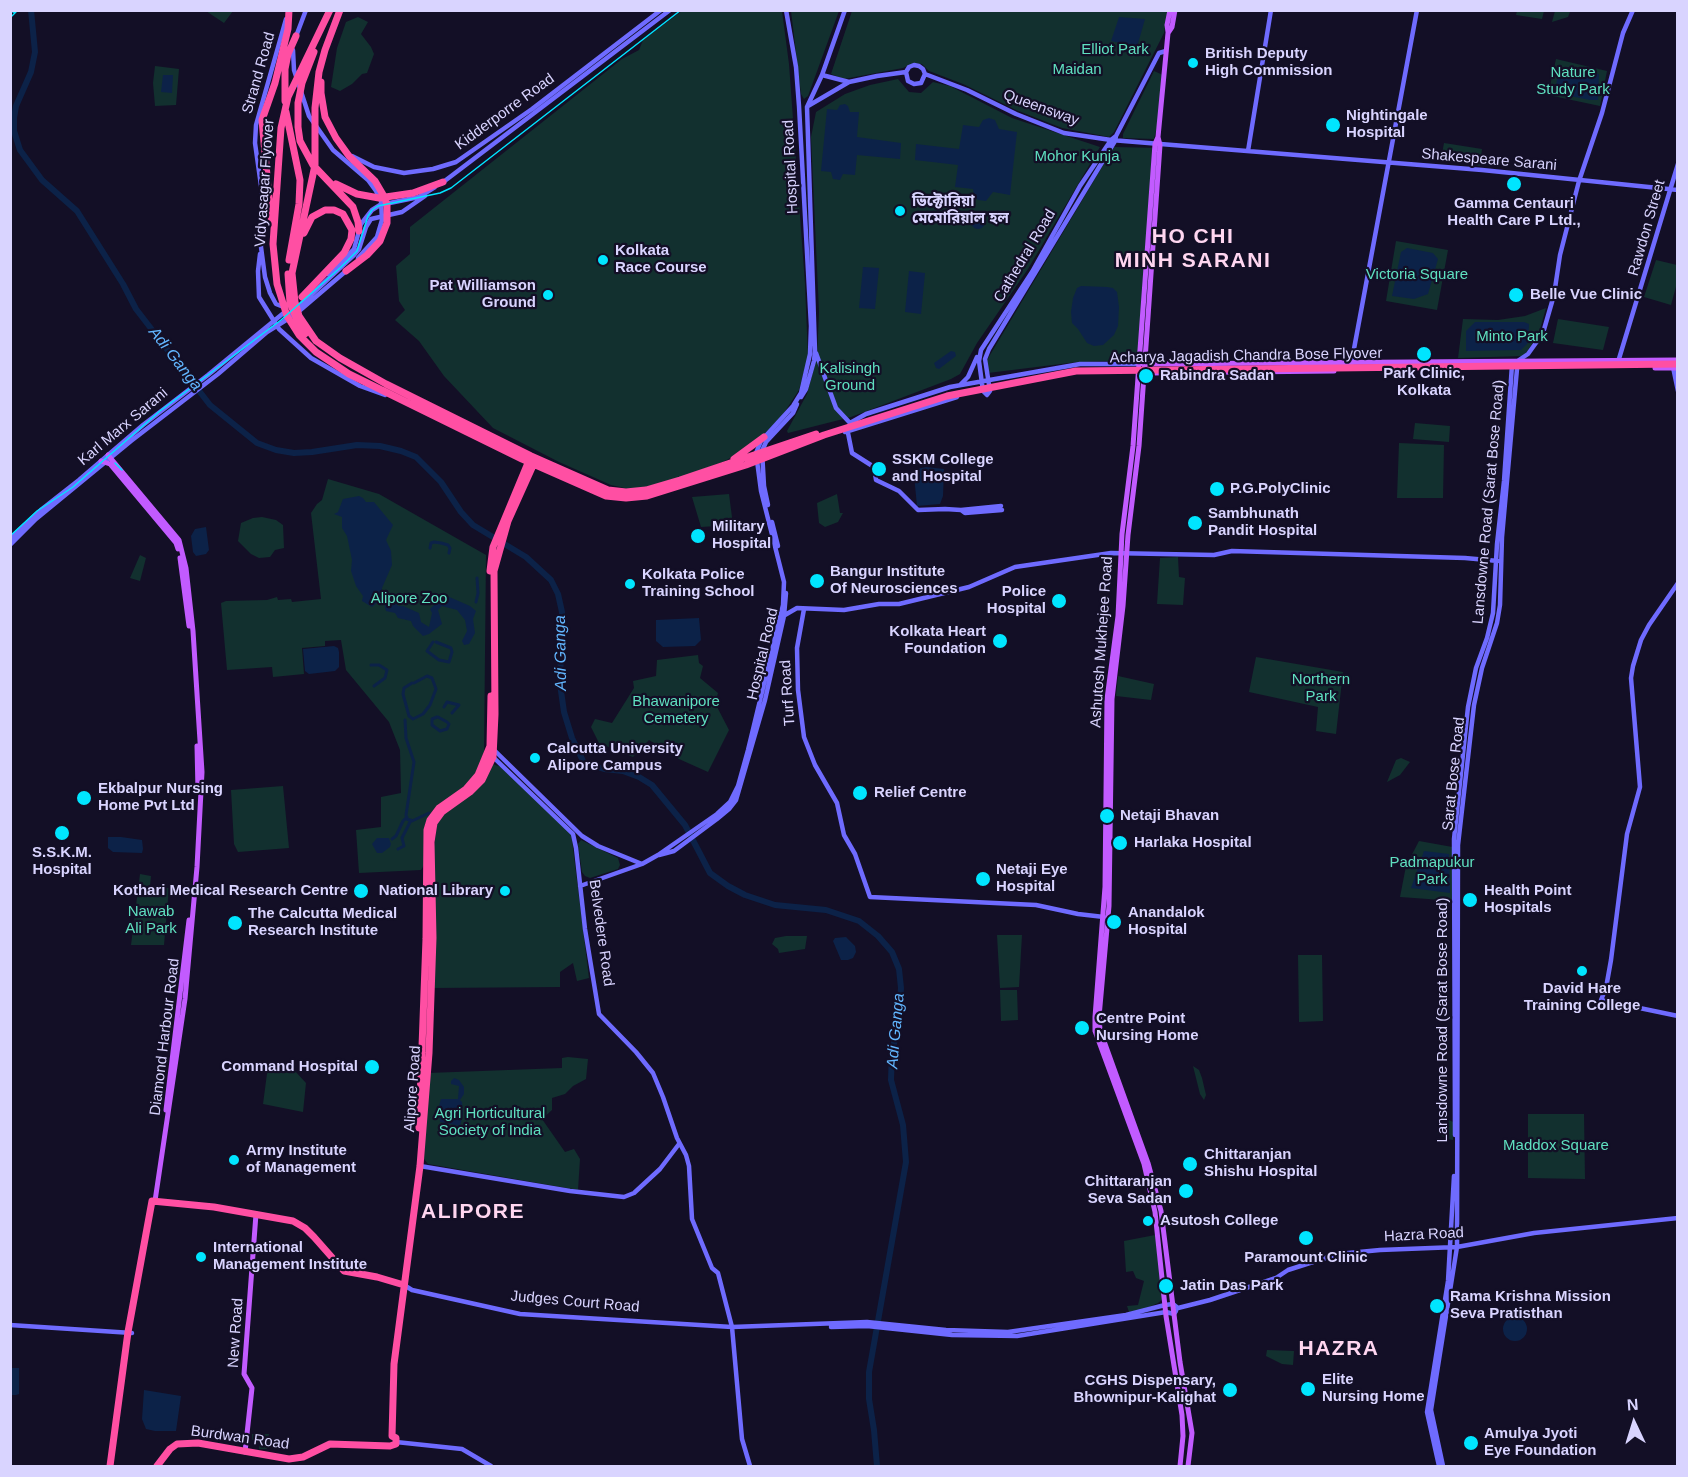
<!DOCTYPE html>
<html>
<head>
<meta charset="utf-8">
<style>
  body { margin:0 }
  #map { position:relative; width:1688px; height:1477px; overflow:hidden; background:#130f26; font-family:Arial,sans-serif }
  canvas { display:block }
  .frame { position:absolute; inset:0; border:12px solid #d9d4ff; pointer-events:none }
  .north { position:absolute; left:1604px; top:1393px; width:60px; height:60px; -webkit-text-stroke:4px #130f26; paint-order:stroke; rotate:356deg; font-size:16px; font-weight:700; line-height:24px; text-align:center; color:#d9d4ff }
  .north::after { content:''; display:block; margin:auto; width:21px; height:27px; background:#d9d4ff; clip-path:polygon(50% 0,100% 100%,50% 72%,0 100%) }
</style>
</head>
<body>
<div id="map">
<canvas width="1688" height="1477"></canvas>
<div class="frame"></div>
<div class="north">N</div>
</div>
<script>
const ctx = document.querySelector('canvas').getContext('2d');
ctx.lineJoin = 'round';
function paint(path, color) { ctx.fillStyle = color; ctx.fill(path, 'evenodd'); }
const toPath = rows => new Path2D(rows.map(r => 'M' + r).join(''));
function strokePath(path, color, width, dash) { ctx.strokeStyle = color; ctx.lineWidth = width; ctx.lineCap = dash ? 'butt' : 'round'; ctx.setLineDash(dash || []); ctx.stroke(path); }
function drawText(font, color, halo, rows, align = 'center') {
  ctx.font = font + ' Arial,"Noto Sans Bengali",sans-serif'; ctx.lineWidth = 4.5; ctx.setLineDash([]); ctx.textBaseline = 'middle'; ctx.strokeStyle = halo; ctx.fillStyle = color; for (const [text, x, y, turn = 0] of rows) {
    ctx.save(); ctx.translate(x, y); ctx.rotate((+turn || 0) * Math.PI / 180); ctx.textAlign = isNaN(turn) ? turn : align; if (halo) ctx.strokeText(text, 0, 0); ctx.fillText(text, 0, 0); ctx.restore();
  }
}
paint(toPath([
  [206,11,233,11,224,23],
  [682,11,782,11,789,64,805,284,808,357,799,390,782,416,752,446,723,462,681,477,646,487,629,489,611,485,559,462,493,428,444,376,419,341,395,320,405,310,399,301,396,266,410,254,410,227,622,59,639,50,643,40],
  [791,11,839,11,808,96,804,99,801,94],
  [852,11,1168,11,1164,33,1114,132,1109,137,1062,128,1016,110,963,84,929,71,922,64,914,63,903,68,844,79,831,74],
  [1517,11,1517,10,1544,11,1542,19,1516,15],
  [1555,11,1564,11,1570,12,1568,17,1552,22],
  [358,17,368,22,361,34,371,47,374,54,367,73,362,74,352,84,340,91,331,87,337,48,346,22],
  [1556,59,1607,71,1600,106,1548,95],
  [155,66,179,69,176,105,155,106,153,83],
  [1154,71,1163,75,1160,114,1154,139,1123,138,1123,134],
  [898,79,909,92,921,93,933,82,950,86,1012,118,1100,147,1028,269,977,343,960,374,951,379,851,417,788,433,787,431,807,394,817,357,819,312,811,137,816,112,845,94,870,85],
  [1444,143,1482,149,1480,166,1441,159],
  [1114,147,1161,148,1152,218,1141,360,1077,362,988,373,987,360],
  [1396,241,1448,250,1437,310,1386,301],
  [1656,260,1677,265,1677,283,1671,305,1644,297],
  [1546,308,1539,333,1524,356,1458,358,1463,319,1498,320,1525,316],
  [1558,319,1609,327,1603,350,1553,343],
  [1415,423,1450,426,1449,442,1413,439],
  [1399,443,1444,445,1443,498,1397,498],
  [328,479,379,494,486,555,484,752,475,777,466,787,442,802,433,810,426,823,424,833,424,865,421,870,359,873,356,830,381,827,381,797,401,793,400,750,389,722,346,670,341,640,325,641,325,646,302,648,304,674,273,677,272,667,227,670,221,603,226,601,267,600,277,597,278,600,291,599,292,602,321,599,311,513,317,504,322,500],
  [729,494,733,525,701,527,692,497],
  [837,494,840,513,843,513,838,522,825,527,819,523,817,503],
  [262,517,276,520,283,525,284,548,275,550,270,557,259,558,251,554,238,541,241,523,253,518],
  [140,555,146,558,140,581,130,578],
  [1178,557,1179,577,1185,578,1183,605,1157,604,1160,558],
  [698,655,699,663,703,666,700,678,718,693,715,703,729,730,708,772,679,759,649,740,633,757,599,743,591,727,595,719,612,723,634,688,633,681,656,676,657,660],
  [1256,657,1343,672,1336,734,1316,731,1318,707,1249,692],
  [1118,676,1154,684,1151,700,1116,696],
  [1401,758,1410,762,1400,775,1387,782,1396,760],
  [490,763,501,767,571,832,589,978,577,981,573,963,560,972,560,987,433,988,432,860,438,818],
  [283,786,289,848,238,852,234,844,231,790],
  [581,840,618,858,620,865,618,869,590,878,585,876,582,872,578,844],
  [1419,841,1458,848,1456,901,1400,897,1406,866],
  [140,874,151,876,150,886,169,888,164,945,131,945],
  [997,935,1022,935,1019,987,1000,988],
  [786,936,807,936,805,949,779,953,778,949,772,944,775,938],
  [1298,955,1322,955,1323,1021,1299,1022],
  [1000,990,1017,990,1018,1020,1001,1021],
  [568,1057,588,1059,586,1079,573,1086,565,1094,552,1098,552,1110,542,1119,565,1152,574,1149,580,1159,578,1190,428,1164,424,1159,428,1073,562,1068,562,1058],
  [271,1065,294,1070,306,1083,303,1112,263,1104,268,1066],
  [1193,1066,1199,1070,1202,1078,1206,1095,1204,1100,1200,1094],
  [1528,1114,1584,1114,1585,1179,1528,1178],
  [1449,1120,1453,1122,1453,1140,1447,1139,1437,1133],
  [1155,1235,1163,1299,1158,1303,1142,1310,1129,1312,1127,1306,1138,1305,1144,1281,1136,1278,1133,1271,1126,1272,1124,1241],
  [1267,1350,1294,1351,1293,1365,1282,1364,1266,1356],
  [252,1434,269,1434,267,1449,259,1449,259,1440,252,1440]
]), '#12302f');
paint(toPath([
  [1119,17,1145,19,1137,47,1111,41],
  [1566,67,1599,74,1598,100,1590,100,1555,93,1558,72],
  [163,75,173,75,172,93,161,92],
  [845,104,848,106,850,112,859,112,857,137,901,143,900,159,857,155,855,175,843,174,840,180,833,179,831,172,821,171,827,109,837,110,840,105],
  [989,118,995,120,999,129,1017,132,1010,195,993,192,986,201,978,200,974,196,973,189,955,187,958,165,915,160,916,144,959,149,963,125,979,127,983,120],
  '971 222a7 7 0 1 1 14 0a7 7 0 1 1-14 0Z',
  [1407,248,1433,253,1438,259,1428,294,1414,299,1392,296,1401,252],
  [863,267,879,268,875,309,859,308],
  [909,271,925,273,921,314,905,312],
  [1081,286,1107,287,1113,288,1117,292,1119,307,1118,326,1114,335,1103,345,1094,346,1087,343,1078,329,1072,323,1071,312,1073,298,1077,288],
  [1475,322,1524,322,1529,324,1528,343,1521,350,1466,351,1466,331],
  [951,351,955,352,956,356,939,369,936,368,934,363],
  [926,467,944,469,943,496,940,504,917,506,914,475,917,469],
  [359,496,363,498,366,502,374,502,393,525,386,540,391,551,392,565,382,588,381,598,395,601,398,606,403,606,419,613,421,622,429,627,432,613,430,609,441,598,447,596,470,606,476,611,473,619,475,633,469,644,464,645,462,641,467,631,465,620,457,610,442,606,438,610,442,624,429,634,423,636,413,626,411,621,398,618,395,613,386,611,384,603,378,602,372,607,362,601,363,596,356,586,351,571,352,560,347,536,342,528,342,517,334,514,338,512,343,499],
  [206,527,209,550,206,554,196,556,193,552,191,536,195,529],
  [699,618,701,640,695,646,663,647,656,641,656,620],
  [334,646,338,648,339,652,339,667,335,671,309,674,305,671,303,649],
  [108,837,121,837,142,840,143,849,142,853,113,852,108,848],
  [377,838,389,838,391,844,390,847,382,853,377,853,372,844],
  [1424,851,1449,854,1450,893,1411,888],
  [846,937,855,946,856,952,853,958,848,960,841,960,833,941,835,938],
  [454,1078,459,1080,464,1087,464,1094,460,1100,462,1102,463,1114,460,1126,440,1122,439,1106,441,1099,458,1099,459,1086,451,1084,451,1081],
  '1503 1329a12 12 0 1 1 24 0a12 12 0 1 1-24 0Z',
  [10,1368,19,1368,19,1394,16,1395,11,1395],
  [144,1390,181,1396,176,1431,155,1431,146,1429,142,1419]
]), '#0c2248');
strokePath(toPath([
  [430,548,431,543,434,542,441,543,448,545,450,548,449,553],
  [476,602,478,593,477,578],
  [433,642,427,651,439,660,449,662,452,652,451,648,436,642],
  [371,665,379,665,387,670,385,678,374,686],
  [412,683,404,688,403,694,409,716,413,719,423,714,430,705,436,689,432,678,427,676,414,683],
  [444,707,447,702,459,705,452,713],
  [437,717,432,719,432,725,440,731,447,729,449,724,447,722,438,717],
  [405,720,406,738,414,762,406,815,407,819,412,821,429,813],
  [392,839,396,836,403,821,407,817],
  [398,849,404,846,402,838,411,820]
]), '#0c2248', 3);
strokePath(toPath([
  [31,10,35,52,31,72,16,106,14,118,14,131,20,150,42,180,77,211,123,284,136,309,210,405,257,443,276,450,294,453,312,452,357,445,380,446,401,451,416,457,441,482,461,512,473,525,526,557,551,580,558,594,562,612,560,684,564,712,572,738,584,763,604,769,623,771,639,777,652,785,685,825,710,873,728,886,745,895,775,905,826,910,859,921,878,936,892,952,899,969,901,988,898,1027,892,1051,891,1080,903,1125,906,1162,869,1372,869,1399,874,1430,877,1466]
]), '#0c2248', 6);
strokePath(toPath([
  [286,19,256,125,255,143,262,193,261,247,265,277,270,293,276,304,286,308],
  [295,39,306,10],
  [293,50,294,70,309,116,333,150,368,180,376,191,381,201,382,220,377,237,358,258],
  [906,72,908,81,914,84,921,83,925,74],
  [906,72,909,67,914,65,919,66,923,69,925,74],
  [925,74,967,90,1016,114,1064,133,1111,140,1482,170,1678,190],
  [822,75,849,82],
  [808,106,849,82,877,76,906,72],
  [1116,136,1115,141,989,349,985,359,990,391,987,395,983,391,979,361,981,350,1032,272,1080,186,1111,140,1116,136,1159,53,1166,51],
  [1248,151,1271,10],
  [352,156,374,167,404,173,433,169,456,162,532,109,661,10],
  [442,183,670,10],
  [260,254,258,271,259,297,279,329,311,358,360,386,385,395],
  [328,274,354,249,361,224,372,210,380,205,419,197,435,187],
  [298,312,346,271],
  [286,318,354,255,359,249,366,227,371,219,402,212,425,196],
  [816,353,836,408,850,423,866,414,950,387,1080,364,1138,364],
  [1618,362,1678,164],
  [1351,365,1417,10],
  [1673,367,1678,391],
  [960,385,968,377,977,357],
  [801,397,806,389,814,361,815,351,807,107,822,75,845,10],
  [847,428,852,453,874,467,876,480,899,491,918,510,945,509,961,510,965,513,1002,510],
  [845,432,957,397],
  [768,505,764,486,762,451,766,442,793,413,797,404],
  [961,510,1001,506],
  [772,522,778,546],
  [10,539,42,509,79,480,143,425,208,375,286,311],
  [10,545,36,519,131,441,218,374,267,332,291,317],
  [1678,583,1649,625,1641,640,1633,666,1631,678,1640,787,1627,834,1611,960,1606,988,1601,1000,1678,1016],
  [804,609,797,648,798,690,804,737,815,765,837,803,844,835,855,854,870,897,1036,905,1078,914,1104,917],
  [785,615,797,608,844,610,879,604,899,604,969,587,1015,567,1111,553,1214,555,1232,551,1465,558,1498,561],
  [492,748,582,836,598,846,642,864],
  [492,756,573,834,576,848,585,929,599,1014,636,1052,653,1073,663,1097,677,1138,686,1155,689,1166,692,1219,712,1268,718,1273,732,1327,742,1439,750,1466],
  [659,855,674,851,717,819,729,809,736,800,765,700,784,616,786,593],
  [580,886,642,864,658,855,717,814,730,802,738,786,748,750,783,605,784,582,761,491,756,453,761,441,793,406,801,393,810,354,811,326,799,106,796,67,786,10],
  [1455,1135,1454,839,1468,707,1476,668,1487,638,1493,613,1497,544,1504,481,1512,365],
  [420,1166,570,1191,624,1197,634,1193,660,1169,679,1144],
  [404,1285,412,1290,520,1314,732,1327,867,1322,946,1330,1008,1332,1126,1315,1165,1305,1173,1304,1178,1308],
  [1178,1308,1210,1300,1276,1278,1288,1270,1338,1254,1380,1250,1457,1247,1534,1233,1678,1218],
  [10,1325,132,1333],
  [831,1327,867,1326,952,1335,1017,1336,1166,1312,1174,1314,1176,1311],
  [396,1442,462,1449,491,1466],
  [1439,1466,1427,1412,1448,1281,1454,1176],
  [1443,1466,1431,1410,1457,1247,1458,845,1474,705,1482,668,1497,623,1500,605,1502,537,1517,369,1519,360,1528,354,1543,333,1554,295,1560,255,1579,181,1602,113,1623,33,1633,10]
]), '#6f6bff', 4.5);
strokePath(toPath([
  [1175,10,1172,27,1168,33,1158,137,1155,144,1133,446,1122,534,1118,616,1107,699,1105,887,1095,1017,1095,1031,1144,1164,1155,1212,1166,1316,1182,1415,1183,1436,1180,1466],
  [1168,32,1167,25,1170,10],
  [1158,137,1160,145,1139,446,1128,535,1123,606,1112,699,1109,906,1099,1017,1100,1030,1148,1163,1161,1211,1180,1362,1192,1433,1188,1466],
  [1143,364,1678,360],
  [1655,368,1678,368],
  [1151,373,1334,371],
  [108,455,179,540,186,568,193,631,202,772,197,867,185,999,155,1201],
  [101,461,110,464,176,543,178,549],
  [180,558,189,626],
  [197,746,198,791],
  [166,1110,189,920],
  [245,1452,252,1388,244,1374,256,1214]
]), '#c25bff', 5);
strokePath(toPath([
  [330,10,288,97,281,128,273,244,277,284,287,316,299,335,316,352,349,374,522,459,606,496,626,498,647,496,746,465,824,435,947,396,1076,371,1678,364],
  [340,10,325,50,319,72,315,108,315,165,292,273,295,302,299,316,316,341,340,358,386,384,531,456,608,490,626,492,646,490,680,480,816,434],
  [314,52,302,83,298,103,298,127,300,141,313,165,353,207,358,222,359,231],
  [321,82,321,93,325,117,336,138,349,156,375,181,385,198,387,205,387,223,380,241,367,255,346,271],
  [285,101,285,69,288,54,296,36],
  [286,112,300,180,299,204,289,260],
  [336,184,357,194,379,198,413,193,443,182],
  [271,220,262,120,275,83,288,29,289,10],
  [288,274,290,303,300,327,305,334],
  [302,297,344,253,351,239,352,230,343,214,334,210,325,210,312,217,304,233],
  [734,459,764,437],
  [490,571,493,547,530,458],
  [419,1128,426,939,427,830,430,820,439,808,466,789,478,775,490,746,491,696],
  [110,1466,128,1332,152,1201,214,1207,293,1221,305,1228,314,1237,344,1271,377,1277,404,1285],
  [157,1466,170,1449,177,1444,198,1443,289,1459,303,1457,330,1444,390,1446,396,1444,396,1438,392,1436,394,1364,420,1166,429,1053,433,938,431,842,434,823,442,812,470,792,482,780,493,757,495,714,494,571,508,521,535,461]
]), '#ff4fa3', 7);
strokePath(toPath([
  [115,463,122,470],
  [10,536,37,511,73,487,160,411,281,320,341,267,357,251,368,216,372,210,378,206,440,193,451,188,681,10]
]), '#00e5ff', 1.5);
const rail = toPath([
  [10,16,16,10]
]);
strokePath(rail, '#00e5ff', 4);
strokePath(rail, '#130f26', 1.5, [4.5]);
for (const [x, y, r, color] of [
  [1193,63,6,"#00e5ff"],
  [1333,125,8,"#00e5ff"],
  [1514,184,8,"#00e5ff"],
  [900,211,6,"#00e5ff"],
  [603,260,6,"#00e5ff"],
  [548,295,6,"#00e5ff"],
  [1516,295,8,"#00e5ff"],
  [1424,354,8,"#00e5ff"],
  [1146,376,8,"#00e5ff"],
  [879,469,8,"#00e5ff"],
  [1217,489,8,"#00e5ff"],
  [1195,523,8,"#00e5ff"],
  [698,536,8,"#00e5ff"],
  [817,581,8,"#00e5ff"],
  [630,584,6,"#00e5ff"],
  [1059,601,8,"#00e5ff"],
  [1000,641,8,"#00e5ff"],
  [535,758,6,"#00e5ff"],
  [860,793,8,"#00e5ff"],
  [84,798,8,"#00e5ff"],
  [1107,816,8,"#00e5ff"],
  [62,833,8,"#00e5ff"],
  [1120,843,8,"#00e5ff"],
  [983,879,8,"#00e5ff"],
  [361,891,8,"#00e5ff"],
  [505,891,6,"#00e5ff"],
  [1470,900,8,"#00e5ff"],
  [1114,922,8,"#00e5ff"],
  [235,923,8,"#00e5ff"],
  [1582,971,6,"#00e5ff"],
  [1082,1028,8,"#00e5ff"],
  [372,1067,8,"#00e5ff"],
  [234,1160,6,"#00e5ff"],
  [1190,1164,8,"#00e5ff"],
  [1186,1191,8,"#00e5ff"],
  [1148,1221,6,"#00e5ff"],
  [1306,1238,8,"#00e5ff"],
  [201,1257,6,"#00e5ff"],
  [1166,1286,8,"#00e5ff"],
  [1437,1306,8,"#00e5ff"],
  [1308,1389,8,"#00e5ff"],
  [1230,1390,8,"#00e5ff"],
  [1471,1443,8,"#00e5ff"]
]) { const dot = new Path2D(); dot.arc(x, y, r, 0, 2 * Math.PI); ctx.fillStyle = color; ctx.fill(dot); strokePath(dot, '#130f26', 2); }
drawText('15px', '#5fe0c0', '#130f26', [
  ["Elliot Park",1115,50],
  ["Maidan",1077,70],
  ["Nature",1573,73],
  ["Study Park",1573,90],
  ["Mohor Kunja",1077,157],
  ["Victoria Square",1417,275],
  ["Minto Park",1512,337],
  ["Kalisingh",850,369],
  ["Ground",850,386],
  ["Alipore Zoo",409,599],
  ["Northern",1321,680],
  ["Park",1321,697],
  ["Bhawanipore",676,702],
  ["Cemetery",676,719],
  ["Padmapukur",1432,863],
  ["Park",1432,880],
  ["Nawab",151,912],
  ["Ali Park",151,929],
  ["Agri Horticultural",490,1114],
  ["Society of India",490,1131],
  ["Maddox Square",1556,1146]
]);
drawText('bold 15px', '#d9d4ff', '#130f26', [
  ["British Deputy",1205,54],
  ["High Commission",1205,71],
  ["Nightingale",1346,116],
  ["Hospital",1346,133],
  ["ভিক্টোরিয়া",912,202],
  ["মেমোরিয়াল হল",912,219],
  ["Gamma Centauri",1514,204,"center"],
  ["Health Care P Ltd.,",1514,221,"center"],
  ["Kolkata",615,251],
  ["Race Course",615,268],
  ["Pat Williamson",536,286,"right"],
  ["Ground",536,303,"right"],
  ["Belle Vue Clinic",1530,295],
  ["Park Clinic,",1424,374,"center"],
  ["Kolkata",1424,391,"center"],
  ["Rabindra Sadan",1160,376],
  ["SSKM College",892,460],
  ["and Hospital",892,477],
  ["P.G.PolyClinic",1230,489],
  ["Sambhunath",1208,514],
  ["Pandit Hospital",1208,531],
  ["Military",712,527],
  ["Hospital",712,544],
  ["Bangur Institute",830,572],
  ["Of Neurosciences",830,589],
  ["Kolkata Police",642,575],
  ["Training School",642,592],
  ["Police",1046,592,"right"],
  ["Hospital",1046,609,"right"],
  ["Kolkata Heart",986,632,"right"],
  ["Foundation",986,649,"right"],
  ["Calcutta University",547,749],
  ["Alipore Campus",547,766],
  ["Ekbalpur Nursing",98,789],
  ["Home Pvt Ltd",98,806],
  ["Relief Centre",874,793],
  ["Netaji Bhavan",1120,816],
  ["Harlaka Hospital",1134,843],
  ["S.S.K.M.",62,853,"center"],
  ["Hospital",62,870,"center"],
  ["Netaji Eye",996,870],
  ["Hospital",996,887],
  ["Kothari Medical Research Centre",348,891,"right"],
  ["National Library",493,891,"right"],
  ["Health Point",1484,891],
  ["Hospitals",1484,908],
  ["Anandalok",1128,913],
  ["Hospital",1128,930],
  ["The Calcutta Medical",248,914],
  ["Research Institute",248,931],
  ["David Hare",1582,989,"center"],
  ["Training College",1582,1006,"center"],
  ["Centre Point",1096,1019],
  ["Nursing Home",1096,1036],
  ["Command Hospital",358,1067,"right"],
  ["Army Institute",246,1151],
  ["of Management",246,1168],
  ["Chittaranjan",1204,1155],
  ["Shishu Hospital",1204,1172],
  ["Chittaranjan",1172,1182,"right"],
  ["Seva Sadan",1172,1199,"right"],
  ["Asutosh College",1160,1221],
  ["International",213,1248],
  ["Management Institute",213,1265],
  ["Paramount Clinic",1306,1258,"center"],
  ["Jatin Das Park",1180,1286],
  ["Rama Krishna Mission",1450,1297],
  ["Seva Pratisthan",1450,1314],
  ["Elite",1322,1380],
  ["Nursing Home",1322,1397],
  ["CGHS Dispensary,",1216,1381,"right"],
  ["Bhownipur-Kalighat",1216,1398,"right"],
  ["Amulya Jyoti",1484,1434],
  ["Eye Foundation",1484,1451]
], 'left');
drawText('15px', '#d9d4ff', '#130f26', [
  ["Strand Road",259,73,-74],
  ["Queensway",1041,108,20],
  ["Kidderporre Road",505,112,-36],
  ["Shakespeare Sarani",1489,160,5],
  ["Hospital Road",791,167,-93],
  ["Vidyasagar Flyover",265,183,-86],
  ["Rawdon Street",1647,228,-74],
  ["Cathedral Road",1025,256,-59],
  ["Acharya Jagadish Chandra Bose Flyover",1246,356,-1],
  ["Karl Marx Sarani",123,427,-40],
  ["Lansdowne Road (Sarat Bose Road)",1489,502,-85],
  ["Ashutosh Mukhejee Road",1102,642,-86],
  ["Hospital Road",763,654,-77],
  ["Turf Road",788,693,-94],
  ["Sarat Bose Road",1454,774,-84],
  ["Belvedere Road",601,933,82],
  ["Lansdowne Road (Sarat Bose Road)",1443,1020,-90],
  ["Diamond Harbour Road",165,1037,-83],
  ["Alipore Road",413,1089,-86],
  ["Hazra Road",1424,1235,-3],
  ["Judges Court Road",575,1302,5],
  ["New Road",236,1333,-86],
  ["Burdwan Road",240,1438,8]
]);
drawText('italic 16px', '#62b6ff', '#130f26', [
  ["Adi Ganga",175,359,52],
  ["Adi Ganga",561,653,-91],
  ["Adi Ganga",896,1031,-85]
]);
ctx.letterSpacing = '1.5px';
drawText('bold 21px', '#ffd6f0', '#130f26', [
  ["HO CHI",1193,237],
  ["MINH SARANI",1193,261],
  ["ALIPORE",473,1212],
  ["HAZRA",1339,1349]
]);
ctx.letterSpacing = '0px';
</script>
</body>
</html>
